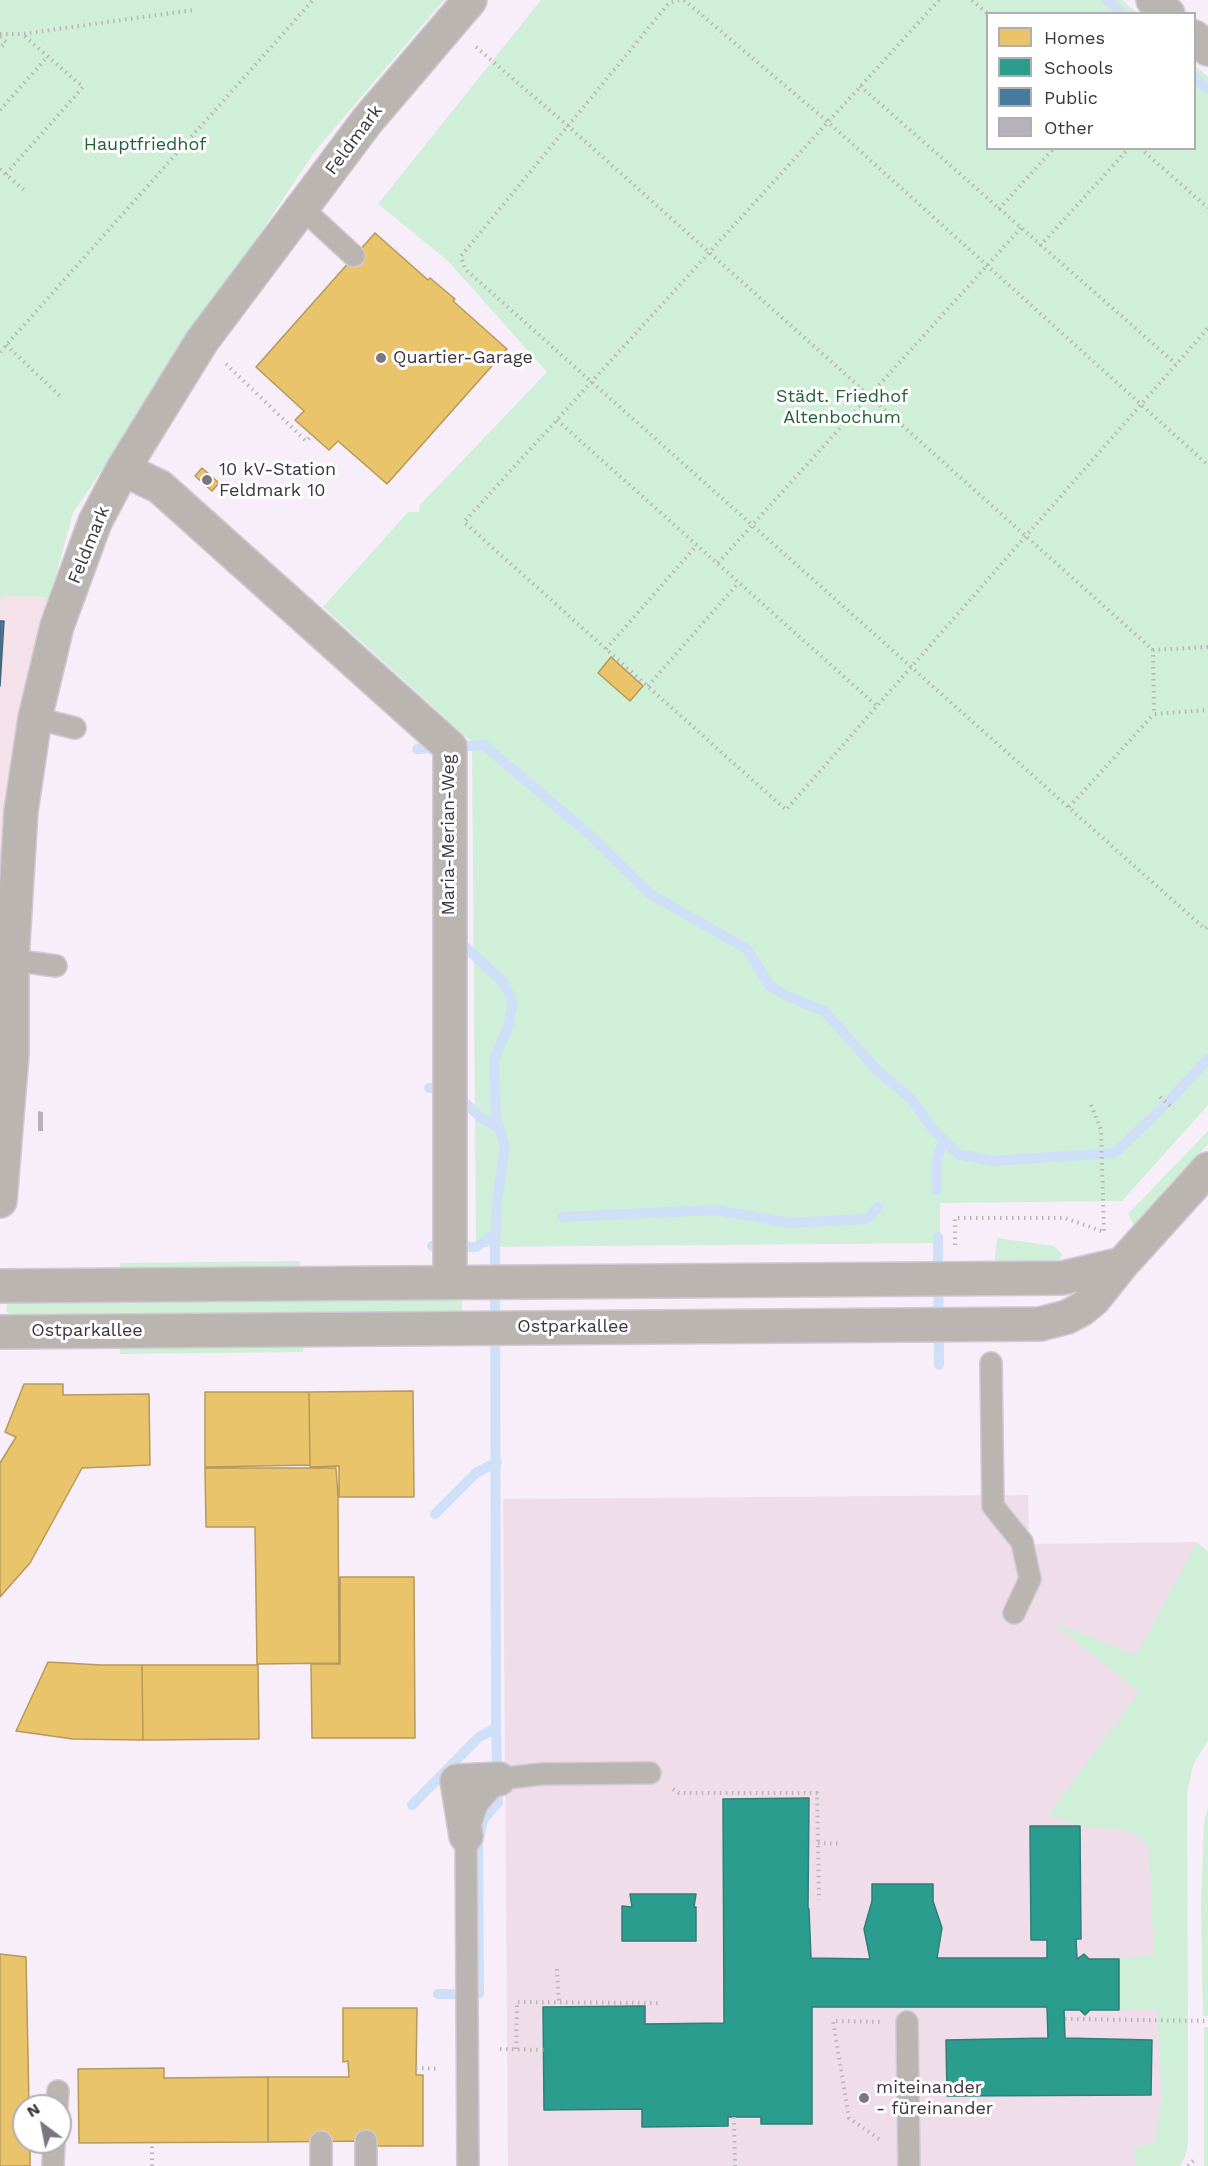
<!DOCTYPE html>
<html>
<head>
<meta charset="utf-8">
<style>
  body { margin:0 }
  #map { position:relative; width:1208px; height:2166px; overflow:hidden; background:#f7eefa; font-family:"Work Sans",sans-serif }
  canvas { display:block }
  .legend { position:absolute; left:986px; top:12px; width:210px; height:138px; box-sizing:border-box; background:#fff; border:2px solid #b1aeb2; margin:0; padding:8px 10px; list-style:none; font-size:18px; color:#3c343e }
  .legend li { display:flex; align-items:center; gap:12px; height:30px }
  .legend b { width:30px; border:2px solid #b1aeb2 }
  .north { position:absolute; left:12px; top:2094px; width:60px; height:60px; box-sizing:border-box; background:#fff; border:2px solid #b1aeb2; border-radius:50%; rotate:328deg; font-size:16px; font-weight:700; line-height:24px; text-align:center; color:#3c343e }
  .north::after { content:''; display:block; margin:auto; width:21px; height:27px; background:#7d7580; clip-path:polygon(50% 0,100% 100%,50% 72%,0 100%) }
</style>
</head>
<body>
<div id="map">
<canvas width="1208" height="2166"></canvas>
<ul class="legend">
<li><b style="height:16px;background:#e9c46a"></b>Homes</li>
<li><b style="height:16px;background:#2a9d8f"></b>Schools</li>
<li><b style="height:16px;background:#457b9d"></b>Public</li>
<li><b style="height:16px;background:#b7b1bc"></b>Other</li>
</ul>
<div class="north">N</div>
</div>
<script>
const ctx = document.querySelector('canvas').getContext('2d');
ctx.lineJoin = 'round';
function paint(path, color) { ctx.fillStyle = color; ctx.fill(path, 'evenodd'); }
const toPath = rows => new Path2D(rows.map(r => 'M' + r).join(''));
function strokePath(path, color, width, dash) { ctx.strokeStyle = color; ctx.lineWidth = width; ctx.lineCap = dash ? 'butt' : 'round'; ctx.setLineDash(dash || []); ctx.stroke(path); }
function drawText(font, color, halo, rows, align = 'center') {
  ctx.font = font + ' "Work Sans",sans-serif'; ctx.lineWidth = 6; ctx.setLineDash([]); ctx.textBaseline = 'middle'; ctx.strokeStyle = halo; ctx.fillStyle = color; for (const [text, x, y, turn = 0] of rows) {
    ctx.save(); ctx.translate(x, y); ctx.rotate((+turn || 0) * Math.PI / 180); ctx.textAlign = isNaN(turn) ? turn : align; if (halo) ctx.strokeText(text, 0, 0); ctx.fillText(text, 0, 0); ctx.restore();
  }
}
paint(toPath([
  [2,596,50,597,39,632,21,701,8,788,0,908,0,600]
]), '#f4e1ea');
paint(toPath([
  [1028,1495,1029,1544,1197,1542,1208,1552,1208,1740,1193,1765,1187,1794,1188,2141,1186,2154,1180,2166,508,2166,503,1499]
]), '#efdeea');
paint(toPath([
  [0,0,444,0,315,151,73,513,50,597,2,596,0,600],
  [541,0,1122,0,1137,13,988,14,988,148,1194,148,1195,65,1208,77,1208,1105,1122,1201,940,1203,940,1243,476,1247,472,742,323,607,408,512,419,512,420,505,547,372,447,260,378,204],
  [1208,1131,1208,1144,1134,1226,1128,1214],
  [997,1238,1054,1246,1062,1254,1058,1267,994,1267],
  [300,1261,301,1273,120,1275,120,1263],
  [462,1292,462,1317,13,1317,6,1311,7,1302],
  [303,1339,303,1352,120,1354,120,1341],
  [1197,1542,1208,1552,1208,1740,1195,1760,1189,1780,1187,1794,1188,2141,1186,2154,1180,2166,1136,2166,1133,2148,1154,2143,1162,2100,1157,2009,1119,2010,1119,1959,1154,1954,1149,1848,1134,1832,1080,1826,1048,1815,1139,1692,1051,1621,1136,1655],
  [1208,1807,1208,2016,1203,2016,1201,1907,1204,1821],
  [1204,2027,1208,2027,1208,2166,1204,2166]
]), '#cfefd8');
const homes = toPath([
  [375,233,428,280,430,278,455,299,453,301,507,349,387,484,338,441,329,450,295,420,304,411,256,367,375,233],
  [202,468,219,483,212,491,195,476,202,468],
  [611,657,643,686,630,701,598,673,611,657],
  [24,1384,63,1384,63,1395,149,1394,150,1465,82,1468,30,1563,0,1597,0,1463,16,1437,5,1432,24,1384],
  [413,1391,414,1497,339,1497,339,1466,310,1467,309,1392,413,1391],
  [205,1392,309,1392,310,1465,205,1467,205,1392],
  [205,1468,336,1468,338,1496,339,1663,257,1664,255,1527,206,1527,205,1468],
  [340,1577,414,1577,415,1738,312,1738,311,1664,340,1664,340,1577],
  [48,1662,101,1665,142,1665,143,1740,73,1739,16,1731,48,1662],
  [142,1665,258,1665,259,1739,143,1740,142,1665],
  [0,1954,26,1957,29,2106,24,2106,24,2142,30,2142,30,2166,0,2166,0,1954],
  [343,2008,417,2008,416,2075,423,2075,423,2146,374,2146,373,2141,268,2142,268,2077,349,2077,348,2061,343,2062,343,2008],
  [164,2068,164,2078,268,2077,268,2142,79,2143,78,2069,164,2068]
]);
paint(homes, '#e9c46a');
strokePath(homes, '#b5995d', 1.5);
const schools = toPath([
  [809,1798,808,1908,809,1909,811,1958,870,1959,864,1929,872,1901,872,1884,933,1884,933,1901,942,1928,937,1958,1047,1958,1047,1940,1031,1940,1030,1826,1080,1826,1081,1939,1076,1939,1077,1959,1084,1954,1089,1959,1119,1959,1119,2010,1090,2010,1085,2015,1080,2010,1064,2010,1065,2038,1152,2040,1151,2095,947,2096,946,2040,1048,2038,1047,2007,812,2007,812,2124,761,2124,761,2117,728,2117,728,2126,642,2127,642,2109,544,2110,543,2007,645,2006,645,2024,724,2023,723,1799,809,1798],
  [630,1894,696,1894,694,1907,696,1907,696,1941,622,1941,622,1906,632,1907,630,1894]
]);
paint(schools, '#2a9d8f');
strokePath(schools, '#2f7e77', 1.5);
const public = toPath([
  [0,621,4,621,0,686,0,621]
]);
paint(public, '#457b9d');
strokePath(public, '#426680', 1.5);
strokePath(toPath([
  [1107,0,1123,14],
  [1194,77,1208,89],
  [417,749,484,745,590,835,650,894,747,949,770,986,787,996,824,1011,877,1070,911,1099,933,1129,958,1154,992,1161,1115,1153,1167,1103,1208,1059],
  [429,1088,450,1088,480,1117,500,1129],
  [937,1190,937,1161,943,1140],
  [562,1217,716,1210,790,1223,867,1219,878,1207],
  [938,1237,939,1365],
  [432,1246,476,1247,496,1233],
  [435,1514,476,1473,497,1462],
  [412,1805,479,1737,496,1728],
  [438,1994,479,1994,478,1843,483,1820,498,1802,496,1728,495,1245,497,1203,505,1146,496,1118,494,1059,508,1027,513,1003,504,983,458,940]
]), '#cfdff8', 10);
paint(toPath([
  [38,1111,43,1112,43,1131,38,1131]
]), '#b7b1bc');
const lane = toPath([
  [303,209,354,256],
  [35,718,75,728],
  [12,960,56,966],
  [991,1363,993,1506,1022,1542,1030,1579,1014,1613],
  [907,2022,909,2166],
  [57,2106,58,2091],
  [366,2141,366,2166],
  [321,2142,321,2166],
  [53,2166,54,2142],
  [468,2166,466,1836,477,1804,499,1779,541,1774,650,1773]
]);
const street = toPath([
  [1153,0,1168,14],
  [1194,37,1208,49],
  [123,469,160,487,450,747,450,1281],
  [0,1201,12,1055,12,960,21,811,35,718,57,626,95,522,123,469,202,341,367,121,470,0],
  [0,1286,1062,1278,1122,1264],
  [0,1332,1040,1324,1067,1317,1082,1309,1094,1299,1122,1264,1208,1169],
  [466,1836,457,1781,499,1779]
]);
strokePath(lane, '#d1cad4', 24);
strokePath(street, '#d1cad4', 36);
strokePath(toPath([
  [679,0,669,3,461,256,465,269,1205,929,1208,926],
  [684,0,828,122,1208,465],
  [939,0,464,522,786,810,1208,328],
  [972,0,988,14],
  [0,34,22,34,193,10],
  [0,37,6,42,0,48],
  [476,47,568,126,1153,650],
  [860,86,1176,364],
  [0,110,48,56],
  [1140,148,1208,208],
  [0,169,25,191],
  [6,174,83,87,22,34],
  [999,209,1054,148],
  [1040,246,1129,148],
  [6,345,60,396],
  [0,352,313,0],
  [226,364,306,441,312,435],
  [557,420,877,706],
  [718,563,1021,228],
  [1208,647,1153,650,1154,714,1208,710],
  [606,649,697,545],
  [648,686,739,582],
  [1069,807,1154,714],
  [1160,1097,1174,1109],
  [1091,1105,1101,1130,1104,1231],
  [955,1245,955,1218,1065,1218,1104,1232],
  [673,1789,679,1793,817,1793,819,1900],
  [818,1843,841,1844],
  [557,1969,559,2003],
  [1065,2019,1208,2021],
  [500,2049,544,2050],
  [516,2049,517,2002,658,2003],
  [416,2068,440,2069],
  [734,2117,735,2166],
  [879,2139,849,2118,833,2021,880,2022],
  [152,2166,152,2143],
  [1188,2166,1194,2160]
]), '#bbb5b5', 4, [1.5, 4.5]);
strokePath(lane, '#bbb5b1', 21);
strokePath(street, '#bbb5b1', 33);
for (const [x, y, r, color] of [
  [381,358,6,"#7d7580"],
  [207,480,6,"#7d7580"],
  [864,2098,6,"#7d7580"]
]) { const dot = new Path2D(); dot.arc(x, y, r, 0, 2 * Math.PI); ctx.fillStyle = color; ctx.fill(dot); strokePath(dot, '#fff', 2); }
drawText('18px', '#3c343e', '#fff', [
  ["Feldmark",354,140,-53],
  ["Feldmark",89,545,-68],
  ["Maria-Merian-Weg",449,835,-90],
  ["Ostparkallee",573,1327],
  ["Ostparkallee",87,1331]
]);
drawText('18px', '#236237', '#fff', [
  ["Hauptfriedhof",145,145],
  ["Städt. Friedhof",842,397],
  ["Altenbochum",842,418]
]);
drawText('18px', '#3c343e', '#fff', [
  ["Quartier-Garage",393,358],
  ["10 kV-Station",219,470],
  ["Feldmark 10",219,491],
  ["miteinander",876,2088],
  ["- füreinander",876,2109]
], 'left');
</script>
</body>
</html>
